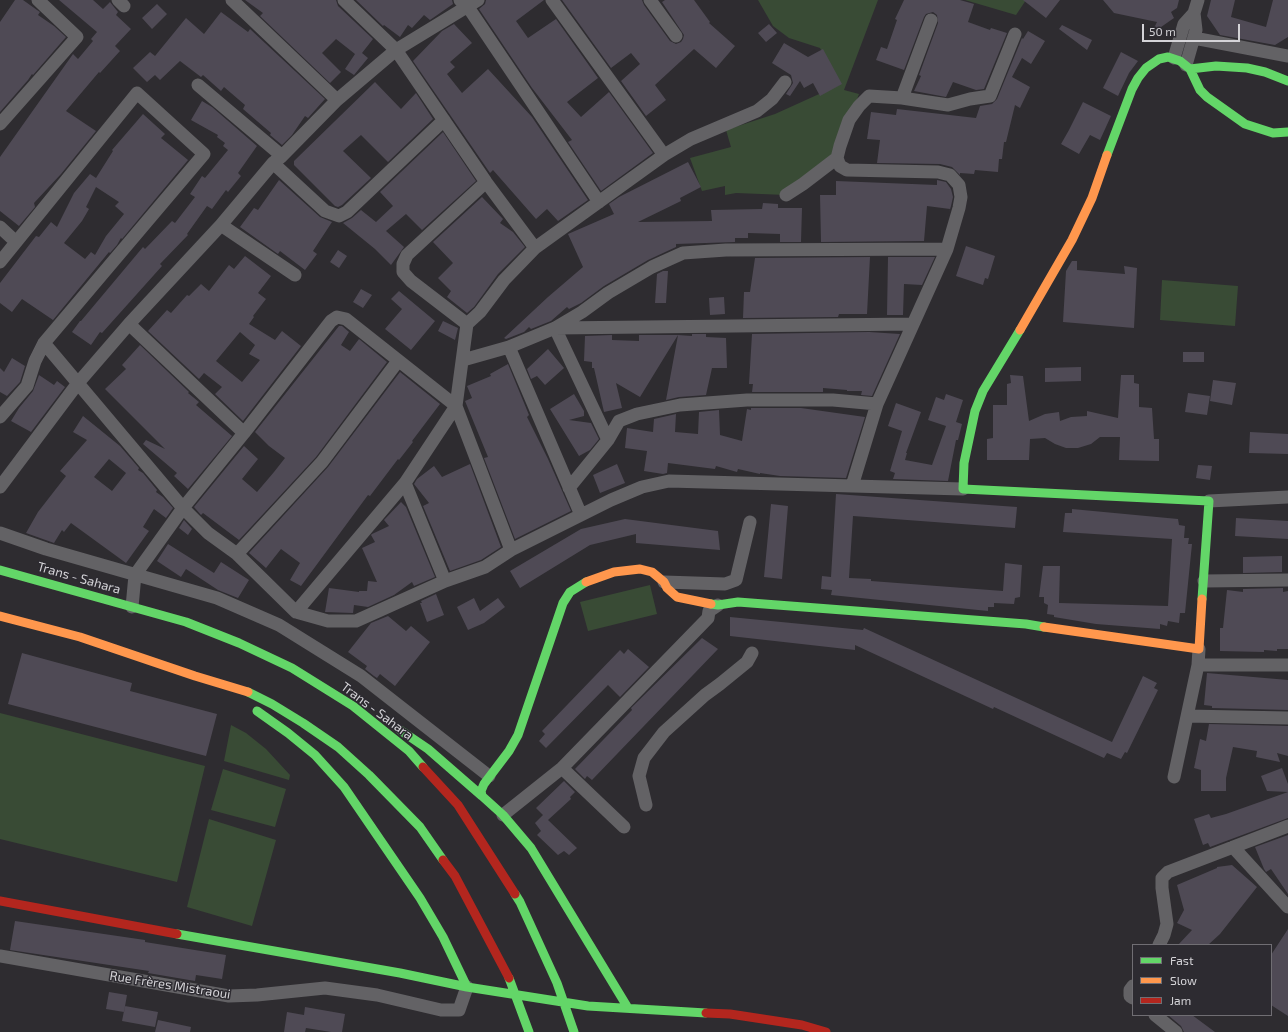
<!DOCTYPE html>
<html>
<head>
<meta charset="utf-8">
<style>
  body { margin:0 }
  #map { position:relative; width:1288px; height:1032px; overflow:hidden; background:#2e2c30; font-family:"Exo 2",sans-serif }
  canvas { display:block }
  .legend { position:absolute; left:1132px; top:944px; width:140px; height:72px; box-sizing:border-box; background:#2d2b31; border:1px solid #706e73; margin:0; padding:5px 7px; list-style:none; font-size:12px; color:#d4d3d7 }
  .legend li { display:flex; align-items:center; gap:8px; height:20px }
  .legend b { width:20px; border:1px solid #706e73 }
  .scale { position:absolute; left:1142px; top:24px; width:98px; height:18px; box-sizing:border-box; border:2px solid #d4d3d7; border-top:0; padding-left:5px; font-size:12px; line-height:14px; white-space:nowrap; color:#d4d3d7; -webkit-text-stroke:3px #2d2b31; paint-order:stroke }
</style>
</head>
<body>
<div id="map">
<canvas width="1288" height="1032"></canvas>
<ul class="legend">
<li><b style="height:5px;background:#63d668"></b>Fast</li>
<li><b style="height:5px;background:#ff974d"></b>Slow</li>
<li><b style="height:5px;background:#b3261e"></b>Jam</li>
</ul>
<div class="scale">50 m</div>
</div>
<script>
const ctx = document.querySelector('canvas').getContext('2d');
ctx.lineJoin = 'round';
function paint(path, color) { ctx.fillStyle = color; ctx.fill(path, 'evenodd'); }
const toPath = rows => new Path2D(rows.map(r => 'M' + r).join(''));
function strokePath(path, color, width, dash) { ctx.strokeStyle = color; ctx.lineWidth = width; ctx.lineCap = dash ? 'butt' : 'round'; ctx.setLineDash(dash || []); ctx.stroke(path); }
function drawText(font, color, halo, rows, align = 'center') {
  ctx.font = font + ' "Exo 2",sans-serif'; ctx.lineWidth = 3; ctx.setLineDash([]); ctx.textBaseline = 'middle'; ctx.strokeStyle = halo; ctx.fillStyle = color; for (const [text, x, y, turn = 0] of rows) {
    ctx.save(); ctx.translate(x, y); ctx.rotate((+turn || 0) * Math.PI / 180); ctx.textAlign = isNaN(turn) ? turn : align; if (halo) ctx.strokeText(text, 0, 0); ctx.fillText(text, 0, 0); ctx.restore();
  }
}
paint(toPath([
  [758,0,878,0,844,90,859,94,840,146,837,158,786,195,736,193,725,195,725,186,702,191,690,158,731,147,726,130,775,114,839,85,820,48,789,38,773,26],
  [965,0,1026,0,1016,15],
  [1162,280,1238,286,1235,326,1160,320],
  [650,585,657,614,588,631,580,602],
  [0,713,205,766,177,882,0,839],
  [231,725,246,733,266,749,290,775,289,780,224,761],
  [223,769,286,789,275,827,211,810],
  [209,819,276,840,252,926,187,907]
]), '#394b35');
paint(toPath([
  [15,0,23,0,37,10,40,12,38,15,54,26,66,37,33,75,32,74,28,80,0,112,0,22],
  [59,0,93,0,103,9,110,2,118,12,116,15,131,29,115,46,120,51,100,73,99,72,66,111,96,131,61,174,34,203,35,207,19,226,0,211,0,157,73,54,78,59,93,41,91,39,97,32],
  [245,0,336,0,338,6,373,39,362,53,368,58,354,75,345,69,355,54,336,39,322,53,341,72,330,83,260,16,263,13],
  [356,0,452,0,453,4,430,20,424,15,412,28,408,25,400,37,384,25,383,26],
  [486,0,544,0,516,21,528,38,556,19,598,78,567,102,581,117,609,92,653,153,601,191,568,142,572,140,532,88,479,9,485,4],
  [562,0,642,0,644,5,670,41,676,44,681,42,683,39,684,35,662,2,665,0,694,0,710,22,709,23,735,46,716,68,694,49,655,85,666,100,646,116,621,81,640,64,631,53,611,68],
  [904,0,960,0,974,4,968,22,990,30,991,28,1007,33,984,89,976,90,953,82,946,97,914,91,921,76,919,75,938,23,937,15,933,12,926,14,924,17,904,70,876,60,881,47,887,49,897,20,895,19],
  [1023,0,1060,0,1046,18],
  [1103,0,1179,0,1177,8,1171,12,1174,18,1151,34,1157,22,1114,13],
  [1211,0,1235,0,1231,17,1266,27,1273,0,1288,0,1288,37,1275,45,1220,35,1207,16],
  [157,4,167,14,152,29,142,18],
  [221,12,248,32,250,29,325,99,308,118,305,116,292,135,282,145,270,135,271,133,243,109,245,105,224,87,221,91,203,75,201,77,180,61,160,80,155,75,147,82,133,68,150,52,155,56,186,18,204,34],
  [454,24,472,43,450,62,455,67,447,74,462,93,488,69,532,117,588,200,558,221,547,209,536,219,493,170,490,173,413,61,442,31],
  [769,24,777,33,766,42,758,33],
  [1062,25,1092,40,1087,50,1059,29],
  [1028,31,1045,41,1031,64,1022,58,1012,77,1030,87,1020,108,1015,105,1006,142,1004,142,1002,159,999,159,998,172,975,170,974,174,960,173,960,175,952,167,940,164,877,163,880,140,867,139,871,112,896,115,897,109,976,118,980,106,992,104,997,99,1022,38,1023,39],
  [784,43,808,57,823,49,842,84,820,96,813,83,804,88,800,81,790,96,786,94,793,83,791,75,772,63],
  [1121,52,1138,61,1129,73,1118,96,1103,88],
  [375,82,401,109,416,93,433,119,388,162,361,135,343,151,371,178,342,205,338,207,335,206,294,165,294,161],
  [202,101,212,107,257,146,238,173,241,176,228,192,226,190,212,209,207,206,187,234,188,235,160,264,162,266,102,333,100,332,91,345,72,332,80,321,81,321,143,247,145,249,172,221,175,223,195,197,190,194,202,176,205,178,228,150,223,146,225,143,217,137,218,135,191,120],
  [1083,102,1111,116,1100,140,1090,135,1079,154,1061,144,1069,130],
  [143,114,165,134,161,138,188,160,122,239,121,238,117,245,110,253,109,252,53,320,22,299,12,312,0,303,0,283,36,236,39,237,51,222,57,227,74,193,90,174,96,178,113,151,112,150],
  [96,187,119,202,115,206,124,214,106,236,95,255,91,252,85,259,64,243,82,221,89,209,86,207],
  [443,132,476,181,422,230,406,214,386,231,404,247,391,265,375,249,343,223,352,218,361,210,376,222,393,206,380,192],
  [688,162,701,187,680,198,681,201,638,222,712,221,711,210,762,209,763,203,778,204,778,208,802,208,801,242,780,242,780,234,748,233,748,238,735,238,735,242,676,244,676,247,648,260,604,286,581,303,569,309,567,307,551,321,531,329,529,327,524,332,506,339,504,338,548,297,583,267,568,234,614,214,609,204,619,197],
  [279,180,320,217,332,222,313,251,317,254,305,270,280,251,278,254,240,227,254,208,258,210],
  [937,180,946,182,951,189,953,197,951,206,949,213,950,209,927,206,924,241,821,242,820,195,836,195,836,181,937,185],
  [482,197,503,219,500,223,513,232,525,247,498,274,474,307,467,313,447,297,451,291,438,278,453,263,433,242],
  [966,246,995,256,988,279,985,278,983,285,956,276],
  [338,250,347,256,339,268,330,262],
  [245,256,271,276,258,293,266,299,253,316,254,317,249,324,275,340,282,331,301,346,243,421,215,394,222,387,204,373,199,379,148,331,167,310,171,313,187,295,189,296,201,284,209,291,229,265,234,269],
  [240,332,255,345,249,354,260,360,242,382,216,361],
  [870,257,867,314,839,314,838,317,743,318,744,292,750,292,755,258],
  [888,257,935,257,922,285,904,284,903,315,887,315],
  [1072,261,1077,261,1077,270,1125,274,1124,266,1137,268,1134,328,1063,322,1066,271],
  [663,271,668,271,666,303,655,303,657,274],
  [361,289,372,295,363,308,353,302],
  [399,291,435,321,411,350,385,329,402,309,391,299],
  [724,297,725,314,710,315,709,298],
  [443,321,458,328,455,340,438,331],
  [339,326,342,326,349,332,341,345,350,351,359,339,387,362,316,457,239,540,203,513,201,515,194,507,244,446,258,459,242,479,257,492,274,472,285,458,269,446,255,432],
  [869,332,900,334,872,396,861,395,862,391,847,391,847,390,823,388,823,392,752,392,753,384,749,384,752,334],
  [692,334,706,334,706,337,726,338,727,368,712,368,706,395,679,397,666,400,678,335,692,336],
  [612,335,612,340,639,341,639,335,678,335,640,397,616,383,622,408,604,412,594,368,592,368,592,362,584,361,585,336],
  [140,345,189,392,188,393,199,402,196,405,232,436,188,489,174,476,177,473,143,444,146,440,165,449,105,389,126,369,122,365],
  [548,349,564,368,545,385,537,376,531,379,527,369],
  [1183,352,1204,352,1204,362,1183,362],
  [12,358,25,366,20,382,7,396,0,392,0,368,4,372],
  [508,364,529,415,527,417,548,459,571,511,515,539,484,458,488,457,465,401,472,398,467,386,491,376,490,374],
  [1081,367,1081,381,1045,382,1045,368],
  [400,372,440,404,412,441,413,442,399,460,398,459,370,496,368,495,301,586,290,580,300,563,281,549,266,568,249,553,328,467],
  [39,375,54,385,57,381,65,387,31,432,11,421,19,408,33,391],
  [1010,375,1023,376,1029,421,1045,414,1059,412,1060,421,1071,417,1087,416,1087,411,1118,418,1121,375,1134,375,1134,383,1139,384,1139,407,1152,408,1154,439,1159,439,1159,461,1119,460,1120,437,1100,437,1091,444,1078,448,1066,448,1055,444,1045,438,1030,439,1029,460,987,460,987,439,993,438,993,405,1007,405,1007,384,1011,383],
  [1213,380,1236,383,1232,405,1210,401],
  [1188,393,1210,396,1207,415,1185,412],
  [574,394,584,411,584,416,569,420,591,423,599,439,590,450,579,456,550,409],
  [946,394,963,400,956,422,962,424,958,440,956,440,948,481,893,479,895,473,890,471,902,431,888,426,896,403,921,412,906,453,907,453,905,460,932,465,946,426,928,420,936,397,944,400],
  [751,408,801,408,865,417,846,478,780,476,760,473,760,474,738,469,737,472,716,466,715,469,668,463,667,473,663,474,644,471,647,451,625,448,627,428,653,432,654,419,676,414,675,432,698,434,699,412,719,410,720,435,742,441,747,409,751,410],
  [83,416,120,446,139,468,138,470,143,473,157,490,156,492,163,497,173,508,166,518,154,509,143,527,149,531,126,563,71,523,64,532,62,530,54,543,26,533,38,512,66,476,60,471,87,440,73,432],
  [109,459,126,473,112,491,94,477],
  [1250,432,1288,434,1288,454,1249,453],
  [470,464,501,547,481,560,450,571,423,506,429,503,414,484,417,479,434,466,442,477],
  [617,464,625,483,600,493,593,475],
  [1198,465,1212,466,1210,480,1196,478],
  [836,494,1017,507,1015,528,853,516,849,578,871,579,871,581,1003,591,1005,563,1022,565,1020,597,1015,598,1014,604,994,603,994,607,988,607,988,611,831,595,832,590,821,589,822,576,831,577],
  [401,502,406,507,435,577,414,586,412,582,394,595,368,607,354,605,353,613,325,612,329,588,359,592,359,591,367,591,368,581,377,582,362,548,375,542,371,535,372,534,389,526,384,520],
  [771,504,788,506,782,579,764,577],
  [1072,509,1178,519,1179,525,1185,526,1184,538,1189,538,1188,544,1192,544,1185,613,1180,613,1179,623,1168,621,1167,626,1160,624,1160,629,1096,624,1054,617,1054,615,1047,614,1048,605,1044,603,1044,597,1039,597,1043,566,1060,566,1059,603,1168,606,1172,539,1063,532,1065,513,1072,513],
  [1236,518,1288,521,1288,539,1235,536],
  [625,519,718,531,720,550,636,543,636,534,590,545,520,588,510,571,581,529],
  [184,520,192,529,188,535,179,528],
  [168,544,214,573,221,562,249,580,238,598,218,590,186,569,181,577,157,561],
  [1282,556,1282,572,1243,573,1243,557],
  [1283,588,1283,592,1288,591,1288,649,1277,649,1277,651,1264,650,1264,652,1220,651,1220,628,1223,628,1227,590,1243,592,1243,589],
  [436,594,444,615,427,622,420,603,422,603,421,601],
  [474,598,480,611,498,598,505,607,484,623,468,630,457,607],
  [388,616,406,631,411,626,430,642,395,686,380,674,377,678,374,676,365,669,367,666,348,652,371,623],
  [730,617,863,630,864,628,1112,742,1143,676,1157,683,1154,688,1158,690,1127,753,1125,752,1121,759,1107,753,1104,758,994,707,993,709,855,645,855,650,730,636],
  [702,638,718,649,592,780,587,776,585,779,575,769,632,710,631,708],
  [628,649,649,667,620,697,608,685,546,748,539,741,545,734,542,731,620,650,624,654],
  [22,653,132,683,130,691,217,714,206,756,8,704],
  [1207,673,1288,680,1288,710,1212,708,1212,706,1204,705],
  [1209,724,1288,726,1288,756,1277,753,1280,762,1256,757,1257,751,1233,747,1226,778,1226,791,1201,791,1201,770,1194,768,1200,739,1206,741],
  [1282,768,1288,784,1288,792,1267,791,1261,776],
  [564,781,575,792,570,797,571,799,548,820,577,848,569,855,564,851,558,855,537,835,541,831,535,823,543,815,536,808],
  [1288,792,1288,818,1210,847,1208,843,1203,845,1194,819,1209,814,1211,818,1226,814],
  [1288,835,1288,894,1271,869,1266,872,1264,869,1255,847],
  [1232,865,1257,887,1220,934,1208,945,1178,945,1192,930,1177,923,1184,910,1177,885,1217,868,1217,867],
  [15,921,145,940,145,942,226,955,222,979,196,975,195,981,148,973,149,971,10,950],
  [1288,929,1288,1016,1271,1005,1271,955],
  [109,992,127,995,124,1012,106,1009],
  [125,1006,158,1012,155,1027,122,1021],
  [305,1007,345,1014,342,1032,331,1032,306,1028,305,1032,284,1032,287,1012,304,1015],
  [1168,1015,1192,1015,1215,1032,1184,1032,1181,1026],
  [158,1020,191,1027,190,1032,155,1032]
]), '#4f4a55');
strokePath(toPath([
  [118,0,124,6],
  [232,0,337,100],
  [344,0,396,50,486,182,535,248],
  [460,0,468,7,599,202],
  [552,0,664,155],
  [650,0,676,36],
  [1194,38,1288,56],
  [1174,58,1184,24,1194,13],
  [1186,65,1196,30,1194,13,1198,0],
  [198,85,282,156],
  [902,98,931,20],
  [0,124,77,37,38,0],
  [273,163,325,211,339,216,347,212,444,120],
  [786,195,803,184,837,158],
  [221,225,295,275],
  [0,227,16,242],
  [0,262,137,93,204,154,44,343,35,361,27,386,0,417],
  [129,324,244,433],
  [467,324,411,281,403,272,403,264,407,255,486,182],
  [44,343,183,508,208,533,237,554,296,612,405,483,456,406,467,324,480,312,504,280,535,248,664,155,691,139,757,111,772,99,785,82],
  [509,347,555,328,582,312,608,293,652,267,683,253,726,250,947,249],
  [608,440,555,328,913,324],
  [405,483,445,581],
  [852,486,877,404,947,249,959,208,961,197,959,185,950,175,938,172,847,170,840,166,837,158,840,146,849,120,859,106,869,96,902,98,948,105,970,99,990,96,1015,34],
  [0,487,78,383,129,324,221,225,273,163,282,156,337,100,396,50,478,0],
  [569,488,608,440,619,421,637,414,680,405,747,400,833,400,877,404],
  [1209,501,1288,497],
  [581,515,611,500,642,487,669,481,963,489],
  [0,533,46,549,217,598,279,625,361,676,489,776],
  [237,554,322,462,398,361],
  [1204,581,1288,580],
  [664,582,725,584,736,580,750,522],
  [132,607,135,575,183,508,244,433,331,321,337,317,346,319,456,406,511,550],
  [296,612,328,621,356,621,445,581,485,567,511,550,581,515,509,347,463,360],
  [1198,665,1288,665],
  [1187,716,1288,718],
  [562,768,624,827],
  [1174,777,1198,665,1199,649],
  [646,805,639,776,644,758,664,732,705,695,720,684,747,662,752,653],
  [503,815,562,768,708,618,709,611,718,605],
  [1233,847,1288,907],
  [1159,945,1164,935,1167,924,1162,888,1162,878,1168,872,1288,826],
  [0,956,229,996,257,995,325,988,377,995,441,1010,459,1010,467,987],
  [1133,986,1130,990,1130,996,1133,998],
  [1155,1015,1176,1032]
]), '#636265', 13);
strokePath(toPath([
  [1190,69,1216,66,1247,68,1265,72,1288,81],
  [1107,155,1132,89,1138,78,1146,68,1159,59,1168,57,1180,61,1190,69,1200,90,1207,97,1245,124,1273,133,1288,132],
  [1020,330,983,391,975,411,964,463,963,489,1209,501,1202,599],
  [0,570,186,622,239,643,292,668,353,706,409,751,423,767],
  [586,582,570,592,563,603,518,735,509,751,484,784,481,791,482,796,503,815,531,848,628,1008],
  [711,604,718,605,738,602,1026,624,1044,627],
  [248,692,272,704,303,723,338,747,369,775,420,827,443,860],
  [257,711,288,733,315,755,344,787,420,898,443,937,467,987],
  [400,730,428,749,482,796],
  [515,894,520,902,557,983,574,1032],
  [177,934,400,973,467,987,588,1006,706,1013],
  [509,978,529,1032]
]), '#63d668', 9);
strokePath(toPath([
  [1020,330,1072,240,1092,198,1107,155],
  [586,582,614,572,640,569,652,572,664,582,667,588,677,597,711,604],
  [0,616,80,637,195,676,248,692],
  [1044,627,1199,649,1202,599]
]), '#ff974d', 9);
strokePath(toPath([
  [423,767,458,805,515,894],
  [443,860,455,876,509,978],
  [0,901,177,934],
  [706,1013,730,1014,802,1025,826,1032]
]), '#b3261e', 9);
drawText('13px', '#d4d3d7', '#2d2b31', [
  ["Trans - Sahara",79,578,16],
  ["Trans - Sahara",377,711,37],
  ["Rue Frères Mistraoui",170,985,9]
]);
</script>
</body>
</html>
